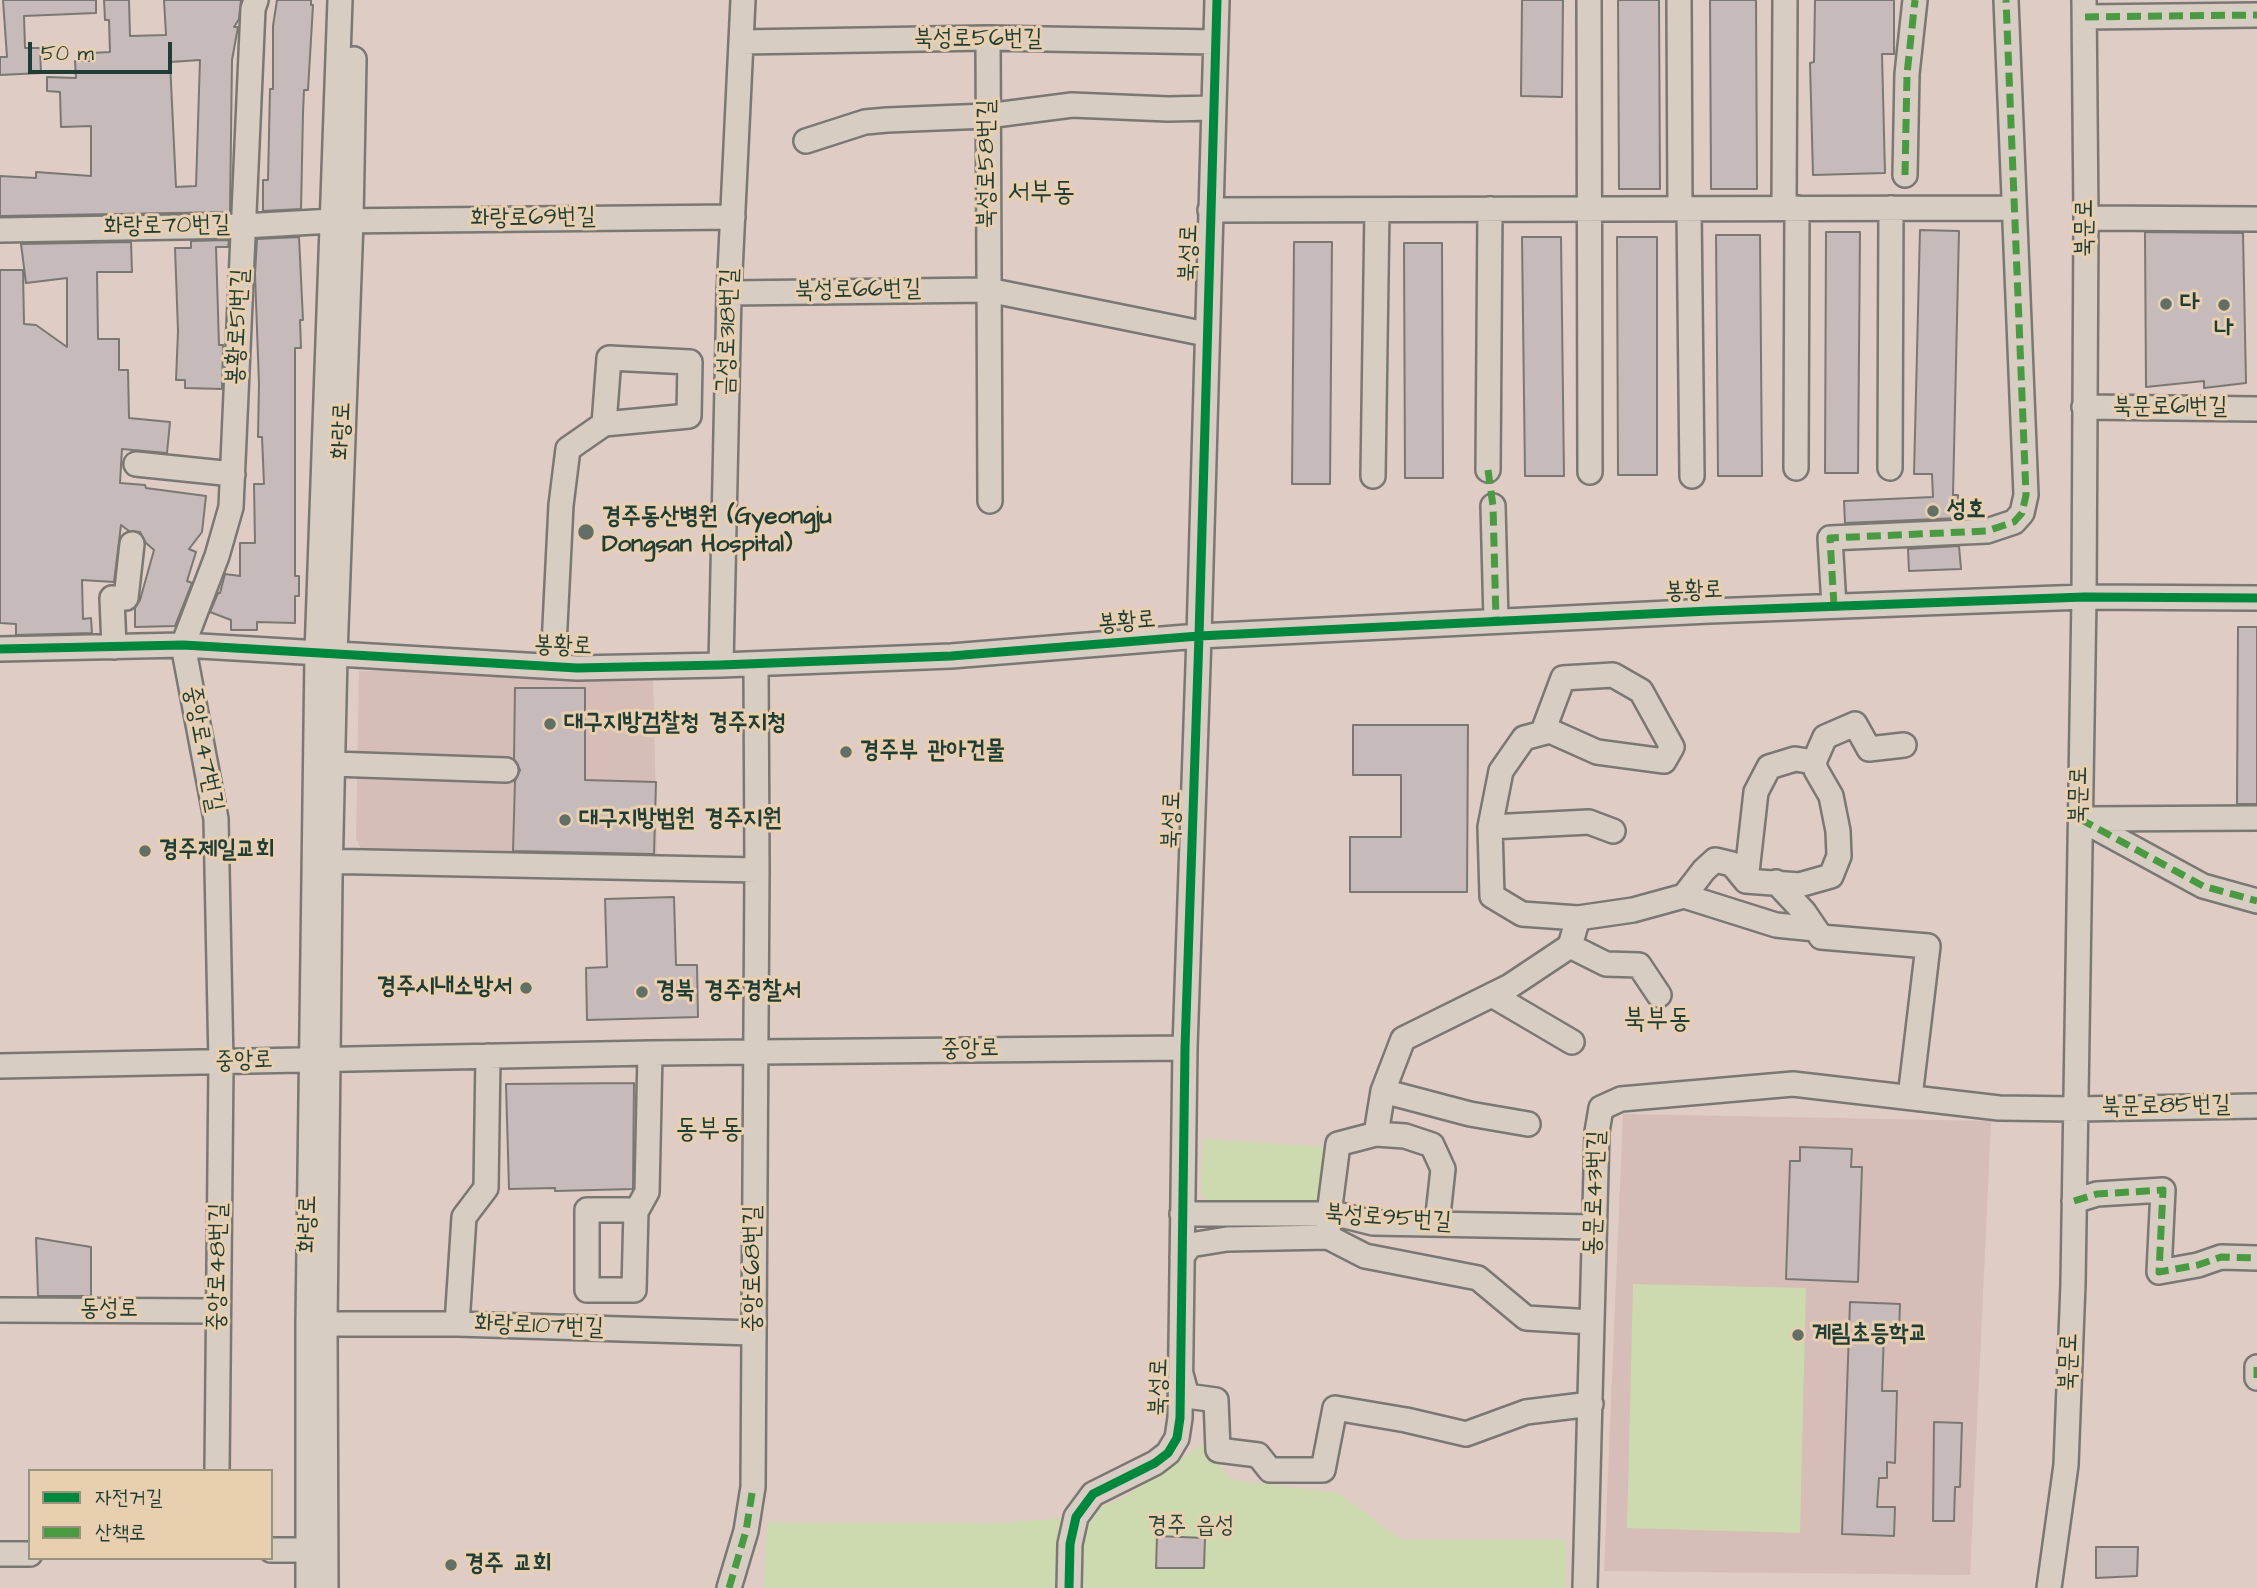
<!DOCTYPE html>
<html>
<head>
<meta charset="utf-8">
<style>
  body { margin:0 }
  #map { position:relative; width:2257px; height:1588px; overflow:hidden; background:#dfccc4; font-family:"Architects Daughter","Poor Story",sans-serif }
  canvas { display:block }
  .legend { position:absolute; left:28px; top:1469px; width:245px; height:91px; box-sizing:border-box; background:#e8cfb0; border:2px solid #98957e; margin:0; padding:9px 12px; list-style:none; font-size:21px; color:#1f3d34 }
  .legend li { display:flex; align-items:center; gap:14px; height:35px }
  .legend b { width:35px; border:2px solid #98957e }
  .scale { position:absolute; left:28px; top:42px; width:144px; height:32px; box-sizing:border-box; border:4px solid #1f3d34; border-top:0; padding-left:9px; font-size:21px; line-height:24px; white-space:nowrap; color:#1f3d34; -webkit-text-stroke:5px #e8cfb0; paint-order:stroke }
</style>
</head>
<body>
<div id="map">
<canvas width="2257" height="1588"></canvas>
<ul class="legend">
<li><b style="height:9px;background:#00873e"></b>자전거길</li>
<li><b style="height:9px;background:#4a9a42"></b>산책로</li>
</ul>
<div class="scale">50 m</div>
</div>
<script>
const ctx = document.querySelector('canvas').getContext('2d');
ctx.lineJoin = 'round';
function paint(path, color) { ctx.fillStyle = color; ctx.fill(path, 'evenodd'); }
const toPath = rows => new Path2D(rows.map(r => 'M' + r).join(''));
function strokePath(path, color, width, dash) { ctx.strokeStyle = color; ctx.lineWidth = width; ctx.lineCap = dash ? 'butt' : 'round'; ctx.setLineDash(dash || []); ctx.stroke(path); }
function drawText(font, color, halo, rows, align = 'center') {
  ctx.font = font + ' "Architects Daughter","Poor Story",sans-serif'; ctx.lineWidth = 6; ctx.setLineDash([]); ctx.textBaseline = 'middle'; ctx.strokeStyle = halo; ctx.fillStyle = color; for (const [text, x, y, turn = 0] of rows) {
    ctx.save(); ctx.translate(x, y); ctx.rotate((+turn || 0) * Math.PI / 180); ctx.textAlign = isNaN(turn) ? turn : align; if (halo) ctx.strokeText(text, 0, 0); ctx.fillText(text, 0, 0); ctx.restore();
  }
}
paint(toPath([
  [359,671,653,671,657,855,363,852,356,838],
  [1623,1114,1991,1121,1970,1575,1604,1571]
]), '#d6bdb7');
paint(toPath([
  [1203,1139,1332,1147,1324,1196,1315,1203,1206,1200,1201,1193],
  [1633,1284,1806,1288,1800,1533,1627,1528],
  [1201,1445,1232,1480,1339,1493,1401,1540,1565,1539,1566,1588,764,1588,767,1522,997,1523,1076,1517,1127,1496]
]), '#cdd9af');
const building = toPath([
  [3,0,96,0,96,13,24,16,25,48,40,48,41,73,0,75,0,57,7,57,3,0],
  [104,0,129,0,130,36,166,35,164,0,241,0,239,19,234,27,238,27,232,60,230,212,0,216,0,176,36,178,36,172,91,176,91,126,61,127,60,92,47,91,47,77,76,78,75,61,90,61,90,53,110,52,109,20,105,20,104,0],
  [200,60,196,186,176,187,170,62,200,60],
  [277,0,311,0,311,5,313,5,308,90,304,90,303,113,301,209,263,211,263,180,268,180,270,89,273,89,273,26,277,0],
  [1522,0,1563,0,1562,97,1521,96,1522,0],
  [1618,0,1659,0,1660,189,1619,189,1618,0],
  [1710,0,1756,0,1757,189,1711,189,1710,0],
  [1815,0,1894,0,1894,54,1882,54,1885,173,1813,175,1810,63,1814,62,1815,0],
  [1920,230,1959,231,1953,495,1958,495,1959,518,1845,523,1844,501,1933,497,1932,474,1914,474,1920,230],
  [1826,232,1860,232,1858,473,1825,473,1826,232],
  [2145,232,2243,233,2246,383,2204,388,2204,381,2146,387,2145,232],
  [1716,235,1760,235,1762,476,1718,476,1716,235],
  [299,237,303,320,300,320,301,348,295,348,295,576,299,576,299,596,295,596,295,623,257,622,257,630,231,630,231,620,210,612,218,593,220,593,225,574,240,576,240,543,255,543,254,484,264,484,262,437,258,437,259,384,255,274,257,239,299,237],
  [1522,237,1561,237,1564,476,1525,476,1522,237],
  [1617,237,1657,237,1657,475,1618,475,1617,237],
  [229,240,228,247,216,247,219,345,223,345,222,389,185,388,185,380,176,380,178,331,175,248,191,248,191,241,229,240],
  [131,242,132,272,97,272,98,339,119,339,119,370,128,370,129,418,170,422,167,453,122,449,120,483,145,485,146,488,206,496,202,532,189,549,196,552,187,581,192,583,175,626,135,627,135,608,140,600,154,550,146,543,140,532,129,531,121,525,114,582,82,580,83,619,91,618,92,633,16,635,16,624,0,623,0,270,23,270,24,324,36,325,67,347,67,278,26,283,21,244,131,242],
  [1294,242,1332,242,1330,484,1292,484,1294,242],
  [1404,243,1442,243,1443,478,1405,478,1404,243],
  [1959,546,1961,569,1909,571,1908,549,1959,546],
  [2238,627,2257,627,2257,804,2237,804,2238,627],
  [515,688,585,688,585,780,656,782,654,854,513,851,515,781,520,770,514,759,515,688],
  [1353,725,1468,725,1467,892,1350,892,1350,837,1401,837,1401,775,1353,775,1353,725],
  [674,897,676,965,697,965,698,1017,587,1020,586,968,607,967,605,899,674,897],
  [634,1083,633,1189,555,1191,555,1188,509,1189,506,1084,634,1083],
  [1800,1147,1852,1149,1851,1167,1862,1167,1858,1282,1786,1279,1790,1161,1800,1161,1800,1147],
  [36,1238,91,1247,91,1296,38,1296,36,1238],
  [1850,1302,1900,1304,1899,1333,1884,1332,1882,1391,1897,1391,1895,1463,1887,1462,1887,1478,1879,1478,1877,1507,1895,1507,1894,1536,1842,1534,1850,1302],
  [1934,1422,1962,1423,1960,1487,1955,1487,1954,1521,1933,1521,1934,1422],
  [1157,1536,1205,1538,1204,1568,1156,1568,1157,1536],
  [2096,1547,2138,1547,2137,1576,2096,1578,2096,1547]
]);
paint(building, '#c7baba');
strokePath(building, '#7b7873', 2);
const minor = toPath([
  [1589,0,1590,472],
  [1679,0,1680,209],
  [2085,17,2257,15],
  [988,38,990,501],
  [741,42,988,38,1215,42],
  [806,141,865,122,887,120,987,116,1072,105,1168,109,1213,108],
  [1905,175,1907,74,1915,0],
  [1784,208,1785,0],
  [1689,209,1692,476],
  [1210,210,2014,208],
  [2086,218,2257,219],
  [0,230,243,226,333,221,733,217],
  [729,293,988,290,1206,334],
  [2084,407,2257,409],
  [136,464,233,474],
  [1796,468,1797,208],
  [1890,468,1891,208],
  [1488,470,1490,209],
  [1373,476,1377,210],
  [1493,506,1496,620],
  [1834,606,1830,538,1987,531,2014,522,2022,513,2026,495,2006,0],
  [114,647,112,598,126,598,132,544],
  [0,649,183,645,577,668,721,665,951,656,1199,636,1709,611,2084,597,2257,598],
  [721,665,729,293,743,0],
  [553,666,561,505,568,449,604,424,609,358,690,362,689,416,604,424],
  [1550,731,1545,726,1563,678,1613,675,1641,691,1672,747,1664,761,1597,752,1550,731,1524,738,1501,771,1490,827,1492,896,1522,914,1578,918,1570,946,1510,986,1403,1039,1383,1091,1376,1134,1338,1144,1329,1214,1328,1237,1365,1256,1478,1278,1526,1318,1592,1322],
  [1814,762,1825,737,1855,724,1869,749,1904,745],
  [333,764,506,770],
  [2080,819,2203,886,2257,901],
  [2085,819,2257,818],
  [1490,827,1589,822,1613,831],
  [317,861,757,870],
  [1776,882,1804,912,1821,937,1928,946,1910,1097],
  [1684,896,1776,925,1815,929],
  [1578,918,1633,910,1684,896,1704,870,1715,860,1732,864,1746,881,1799,885,1831,876,1839,856,1838,831,1831,796,1816,770,1814,762,1795,759,1769,767,1756,792,1746,881],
  [1570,946,1606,964,1639,965,1659,995],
  [1492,995,1572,1042],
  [0,1066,650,1053,1185,1048],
  [1383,1091,1470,1114,1528,1124],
  [1376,1134,1405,1136,1432,1145,1443,1169,1437,1224],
  [2074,1201,2097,1194,2163,1190,2159,1272,2198,1265,2221,1257,2257,1258],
  [636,1210,634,1290,587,1290,587,1210,637,1210,647,1192,650,1053],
  [1182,1214,1337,1214,1373,1223,1594,1227],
  [1182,1257,1190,1245,1227,1239,1328,1237],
  [0,1310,218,1311],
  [325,1324,457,1324,753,1333],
  [457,1324,464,1217,486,1188,488,1056],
  [2257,1367,2257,1378],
  [1181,1374,1187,1396,1216,1400,1218,1450,1258,1455,1270,1470,1323,1470,1335,1408,1406,1420,1466,1434,1526,1412,1591,1404],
  [217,1471,221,1063,216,819,183,645,217,556,231,507,253,9,256,0],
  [271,1550,308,1550],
  [0,1554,30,1554],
  [308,1588,308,1322,317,654,340,0],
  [326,1588,325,1324,330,879,335,655,351,221,354,59],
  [729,1588,746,1531,753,1487,757,870,756,664],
  [1069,1588,1070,1544,1076,1517,1093,1494,1155,1463,1168,1453,1177,1438,1180,1418,1185,1048,1199,636,1217,0],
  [1585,1588,1597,1132,1601,1108,1621,1099,1793,1084,1999,1108,2075,1109,2257,1106],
  [2049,1588,2066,1465,2073,1284,2084,597,2086,218,2084,0]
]);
strokePath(minor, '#7b7873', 28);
strokePath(minor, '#d7cdc2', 23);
strokePath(toPath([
  [2085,17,2257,15],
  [1905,175,1907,74,1915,0],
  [1488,470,1493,506,1496,620],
  [1834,606,1830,538,1987,531,2014,522,2022,513,2026,495,2006,0],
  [2080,819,2203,886,2257,901],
  [2074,1201,2097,1194,2163,1190,2159,1272,2198,1265,2221,1257,2257,1258],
  [2257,1367,2257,1378],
  [729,1588,746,1531,753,1487]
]), '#4a9a42', 7, [14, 7]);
strokePath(toPath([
  [0,649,183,645,577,668,721,665,951,656,1199,636,1709,611,2084,597,2257,598],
  [1069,1588,1070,1544,1076,1517,1093,1494,1155,1463,1168,1453,1177,1438,1180,1418,1185,1048,1199,636,1217,0]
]), '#00873e', 9);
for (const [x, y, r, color] of [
  [2166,304,7,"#626f66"],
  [2224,305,7,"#626f66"],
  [1933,511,7,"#626f66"],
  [586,532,9,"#626f66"],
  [550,724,7,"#626f66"],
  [846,752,7,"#626f66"],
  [565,820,7,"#626f66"],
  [145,851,7,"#626f66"],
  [526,988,7,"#626f66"],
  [642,992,7,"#626f66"],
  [1798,1335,7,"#626f66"],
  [451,1565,7,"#626f66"]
]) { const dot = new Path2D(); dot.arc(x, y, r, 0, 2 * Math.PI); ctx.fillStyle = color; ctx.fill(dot); strokePath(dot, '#e8cfb0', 2.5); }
drawText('24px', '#1f3d34', '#e8cfb0', [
  ["북성로56번길",978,40],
  ["북성로58번길",988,164,-90],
  ["화랑로69번길",533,219,-1],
  ["화랑로70번길",167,227,-1],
  ["북문로",2086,228,-90],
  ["북성로",1190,253,-88],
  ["북성로66번길",858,291,-1],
  ["봉황로51번길",239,327,-87],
  ["금성로318번길",729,332,-88],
  ["북문로61번길",2170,408],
  ["화랑로",343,431,-88],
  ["봉황로",1694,592,-2],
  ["봉황로",1127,623,-5],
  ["봉황로",563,647,2],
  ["중앙로47번길",202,749,79],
  ["북문로",2080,795,-89],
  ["북성로",1173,820,-88],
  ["중앙로",970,1050,-1],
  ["중앙로",244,1062,-2],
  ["북문로85번길",2166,1107,-1],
  ["동문로43번길",1596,1193,-88],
  ["북성로95번길",1388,1219,4],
  ["화랑로",309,1224,-89],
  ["중앙로48번길",219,1267,-89],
  ["중앙로68번길",754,1269,-90],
  ["동성로",109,1310],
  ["화랑로107번길",539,1327,2],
  ["북문로",2070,1362,-88],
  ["북성로",1160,1387,-88]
]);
drawText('bold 24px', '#1f3d34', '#e8cfb0', [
  ["다",2180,304],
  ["나",2224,330,"center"],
  ["성호",1947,511],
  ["경주동산병원 (Gyeongju",602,518],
  ["Dongsan Hospital)",602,546],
  ["대구지방검찰청 경주지청",564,724],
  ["경주부 관아건물",860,752],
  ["대구지방법원 경주지원",579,820],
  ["경주제일교회",159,851],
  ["경주시내소방서",512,988,"right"],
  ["경북 경주경찰서",656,992],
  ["계림초등학교",1812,1335],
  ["경주 교회",465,1565]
], 'left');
drawText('24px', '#274539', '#e8cfb0', [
  ["경주 읍성",1191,1527]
]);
drawText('28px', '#1f3d34', '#e8cfb0', [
  ["서부동",1041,194],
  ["북부동",1657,1021],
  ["동부동",709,1131]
]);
</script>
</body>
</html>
